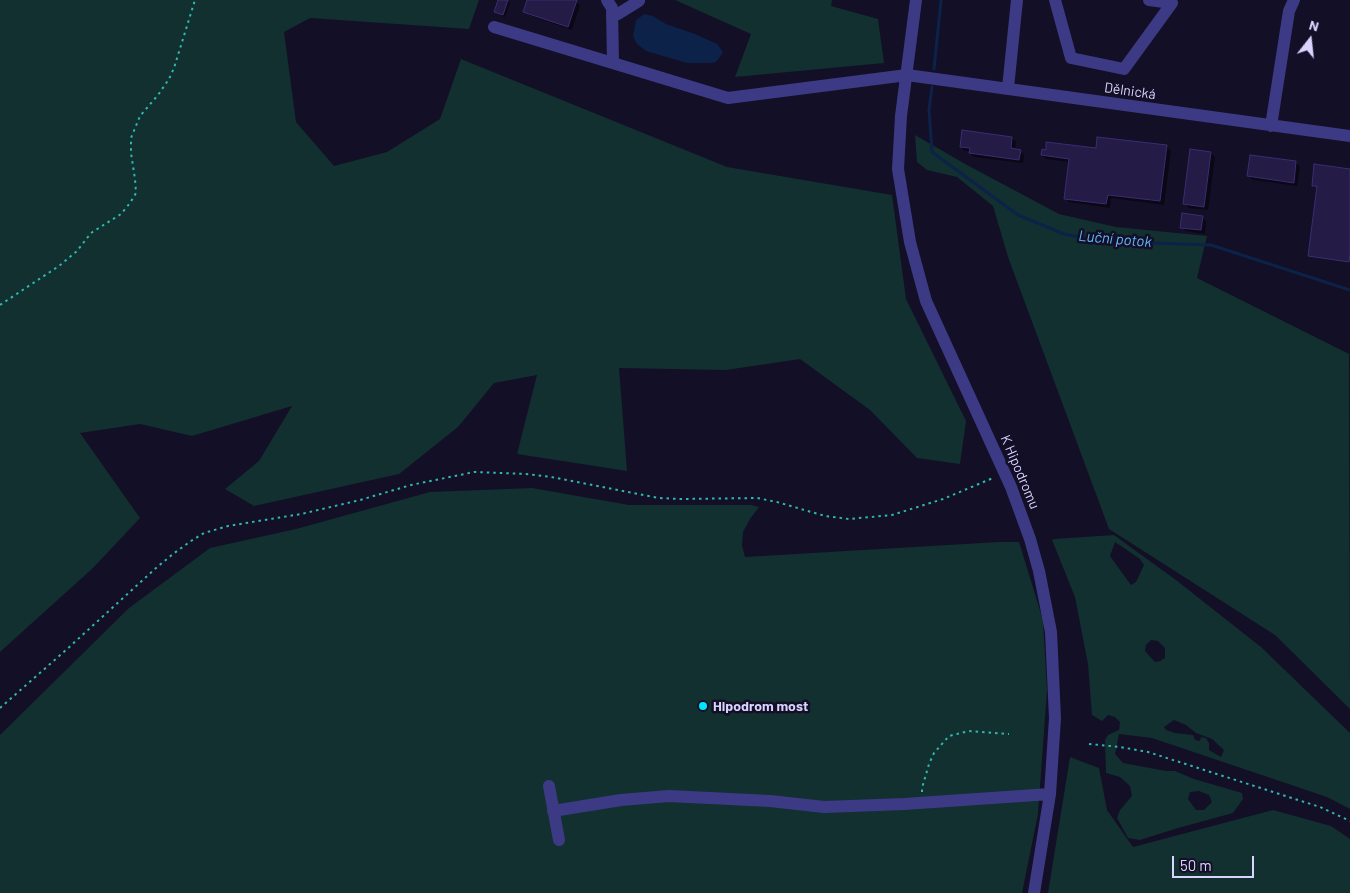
<!DOCTYPE html>
<html>
<head>
<meta charset="utf-8">
<style>
  body { margin:0 }
  #map { position:relative; width:1350px; height:893px; overflow:hidden; background:#130f26; font-family:Barlow,sans-serif }
  canvas { display:block }
  .north { position:absolute; left:1285px; top:15px; width:50px; height:50px; -webkit-text-stroke:4px #130f26; paint-order:stroke; rotate:16deg; font-size:14px; font-weight:700; line-height:20px; text-align:center; color:#d9d4ff }
  .north::after { content:''; display:block; margin:auto; width:18px; height:22px; background:#d9d4ff; clip-path:polygon(50% 0,100% 100%,50% 72%,0 100%) }
  .scale { position:absolute; left:1172px; top:856px; width:82px; height:22px; box-sizing:border-box; border:2px solid #d9d4ff; border-top:0; padding-left:6px; font-size:15px; line-height:18px; white-space:nowrap; color:#d9d4ff; -webkit-text-stroke:4px #130f26; paint-order:stroke }
</style>
</head>
<body>
<div id="map">
<canvas width="1350" height="893"></canvas>
<div class="north">N</div>
<div class="scale">50 m</div>
</div>
<script>
const ctx = document.querySelector('canvas').getContext('2d');
ctx.lineJoin = 'round';
function paint(path, color) { ctx.fillStyle = color; ctx.fill(path, 'evenodd'); }
const toPath = rows => new Path2D(rows.map(r => 'M' + r).join(''));
function strokePath(path, color, width, dash) { ctx.strokeStyle = color; ctx.lineWidth = width; ctx.lineCap = dash ? 'butt' : 'round'; ctx.setLineDash(dash || []); ctx.stroke(path); }
function drawText(font, color, halo, rows, align = 'center') {
  ctx.font = font + ' Barlow,sans-serif'; ctx.lineWidth = 5; ctx.setLineDash([]); ctx.textBaseline = 'middle'; ctx.strokeStyle = halo; ctx.fillStyle = color; for (const [text, x, y, turn = 0] of rows) {
    ctx.save(); ctx.translate(x, y); ctx.rotate((+turn || 0) * Math.PI / 180); ctx.textAlign = isNaN(turn) ? turn : align; if (halo) ctx.strokeText(text, 0, 0); ctx.fillText(text, 0, 0); ctx.restore();
  }
}
paint(toPath([
  [0,0,479,0,469,29,310,18,284,32,296,122,334,166,387,152,440,119,461,59,727,167,892,195,906,299,966,421,960,464,917,458,870,410,800,359,726,370,619,368,627,471,517,454,537,375,494,383,458,427,399,474,254,506,225,489,259,461,292,406,192,436,140,424,80,433,140,518,93,568,0,652],
  [675,0,832,0,831,6,878,19,884,63,735,77,751,34],
  [915,135,967,165,1059,214,1116,227,1207,236,1197,278,1349,354,1350,709,1275,635,1109,529,1008,257,993,206,957,177,927,170,917,162],
  [532,488,629,505,751,505,759,507,750,519,743,532,742,545,745,557,999,542,1019,542,1043,620,1047,690,1038,814,1022,893,0,893,0,735,129,608,210,548,296,529,430,492],
  [1114,535,1176,580,1261,647,1350,733,1350,809,1327,797,1152,738,1119,734,1115,754,1123,763,1166,771,1175,771,1194,779,1242,793,1243,799,1233,813,1178,828,1140,840,1128,838,1117,818,1120,810,1132,796,1130,786,1120,777,1106,773,1105,740,1108,735,1119,730,1120,722,1115,717,1108,715,1102,721,1092,715,1088,664,1075,597,1052,540,1054,539],
  [1115,542,1140,559,1144,565,1136,582,1131,585,1110,556],
  [1151,640,1158,641,1165,648,1165,658,1160,661,1155,662,1145,651,1146,645],
  [1174,720,1186,725,1196,733,1212,739,1224,750,1221,757,1209,750,1209,743,1206,738,1201,737,1200,741,1195,740,1193,735,1175,733,1166,730,1164,727],
  [1199,791,1209,795,1212,802,1204,810,1196,810,1188,799,1190,792],
  [1070,757,1099,768,1107,810,1133,847,1273,810,1331,826,1350,839,1350,893,1048,893]
]), '#12302f');
paint(toPath([
  [644,14,653,16,666,24,695,34,717,44,723,52,720,57,716,62,712,63,687,63,646,51,637,44,633,36,636,20]
]), '#0c2248');
paint(toPath([
  [499,0,506,0,510,3,505,17,498,14,495,12],
  [529,0,571,0,576,2,580,5,572,30,529,15,525,12],
  [1012,138,1016,142,1015,150,1020,151,1024,155,1023,163,974,157,970,153,971,151,965,151,961,147],
  [1167,147,1171,151,1164,205,1111,198,1110,208,1069,202,1066,198,1070,162,1046,159,1042,155,1097,149],
  [1211,153,1215,157,1208,210,1189,208,1185,204],
  [1296,163,1300,167,1297,186,1253,180,1249,176],
  [1202,217,1206,221,1205,234,1185,231,1182,227]
]), '#0007');
strokePath(toPath([
  [934,69,941,0],
  [932,87,929,110,932,152,1018,215,1064,234,1099,241,1211,245,1350,290]
]), '#0c2248', 3);
const building = toPath([
  [498,0,508,0,503,15,494,12,498,0],
  [527,0,577,0,568,27,523,12,527,0],
  [962,130,1012,137,1011,148,1021,150,1019,160,969,153,970,148,960,147,962,130],
  [1097,137,1167,145,1160,201,1108,195,1106,204,1064,199,1069,159,1041,155,1042,149,1046,150,1046,142,1096,148,1097,137],
  [1190,149,1211,152,1204,207,1183,204,1190,149],
  [1250,155,1296,161,1294,183,1247,176,1250,155],
  [1314,164,1350,169,1350,253,1349,262,1308,256,1317,186,1312,186,1314,164],
  [1182,213,1203,216,1201,230,1180,228,1182,213]
]);
paint(building, '#241b47');
strokePath(building, '#3b2d73', 1);
strokePath(toPath([
  [0,305,59,266,77,251,91,233,121,214,130,203,136,193,135,179,131,153,131,138,140,116,158,95,169,79,174,68,195,0],
  [0,708,66,650,156,568,173,554,191,541,204,533,228,526,301,514,360,500,411,485,474,472,526,474,551,477,659,498,680,499,757,498,777,502,825,516,849,519,892,515,943,499,993,478],
  [1089,744,1120,747,1148,752,1320,807,1350,821],
  [922,792,922,788,929,764,934,753,949,736,969,731,1009,734]
]), '#2fb8b0', 2, [2.5, 4]);
strokePath(toPath([
  [607,0,612,8,613,63],
  [916,0,901,116,898,169,910,242,926,301,1011,487,1030,539,1039,571,1051,632,1055,718,1050,794,1034,893],
  [1055,0,1071,58,1124,69,1172,3],
  [1149,0,1172,3,1169,0],
  [612,16,618,14,639,1],
  [494,27,728,98,907,75,1350,136],
  [1008,88,1017,0],
  [1271,126,1289,11,1294,0],
  [549,786,559,840],
  [553,811,621,800,669,796,770,801,824,807,904,804,1050,794]
]), '#3d3a85', 12);
for (const [x, y, r, color] of [
  [703,706,5,"#00e5ff"]
]) { const dot = new Path2D(); dot.arc(x, y, r, 0, 2 * Math.PI); ctx.fillStyle = color; ctx.fill(dot); strokePath(dot, '#130f26', 2); }
drawText('14px', '#d9d4ff', '#130f26', [
  ["Dělnická",1130,91,8],
  ["K Hipodromu",1020,472,67]
]);
drawText('bold 14px', '#d9d4ff', '#130f26', [
  ["Hipodrom most",713,706]
], 'left');
drawText('italic 15px', '#62b6ff', '#130f26', [
  ["Luční potok",1115,239,5]
]);
</script>
</body>
</html>
